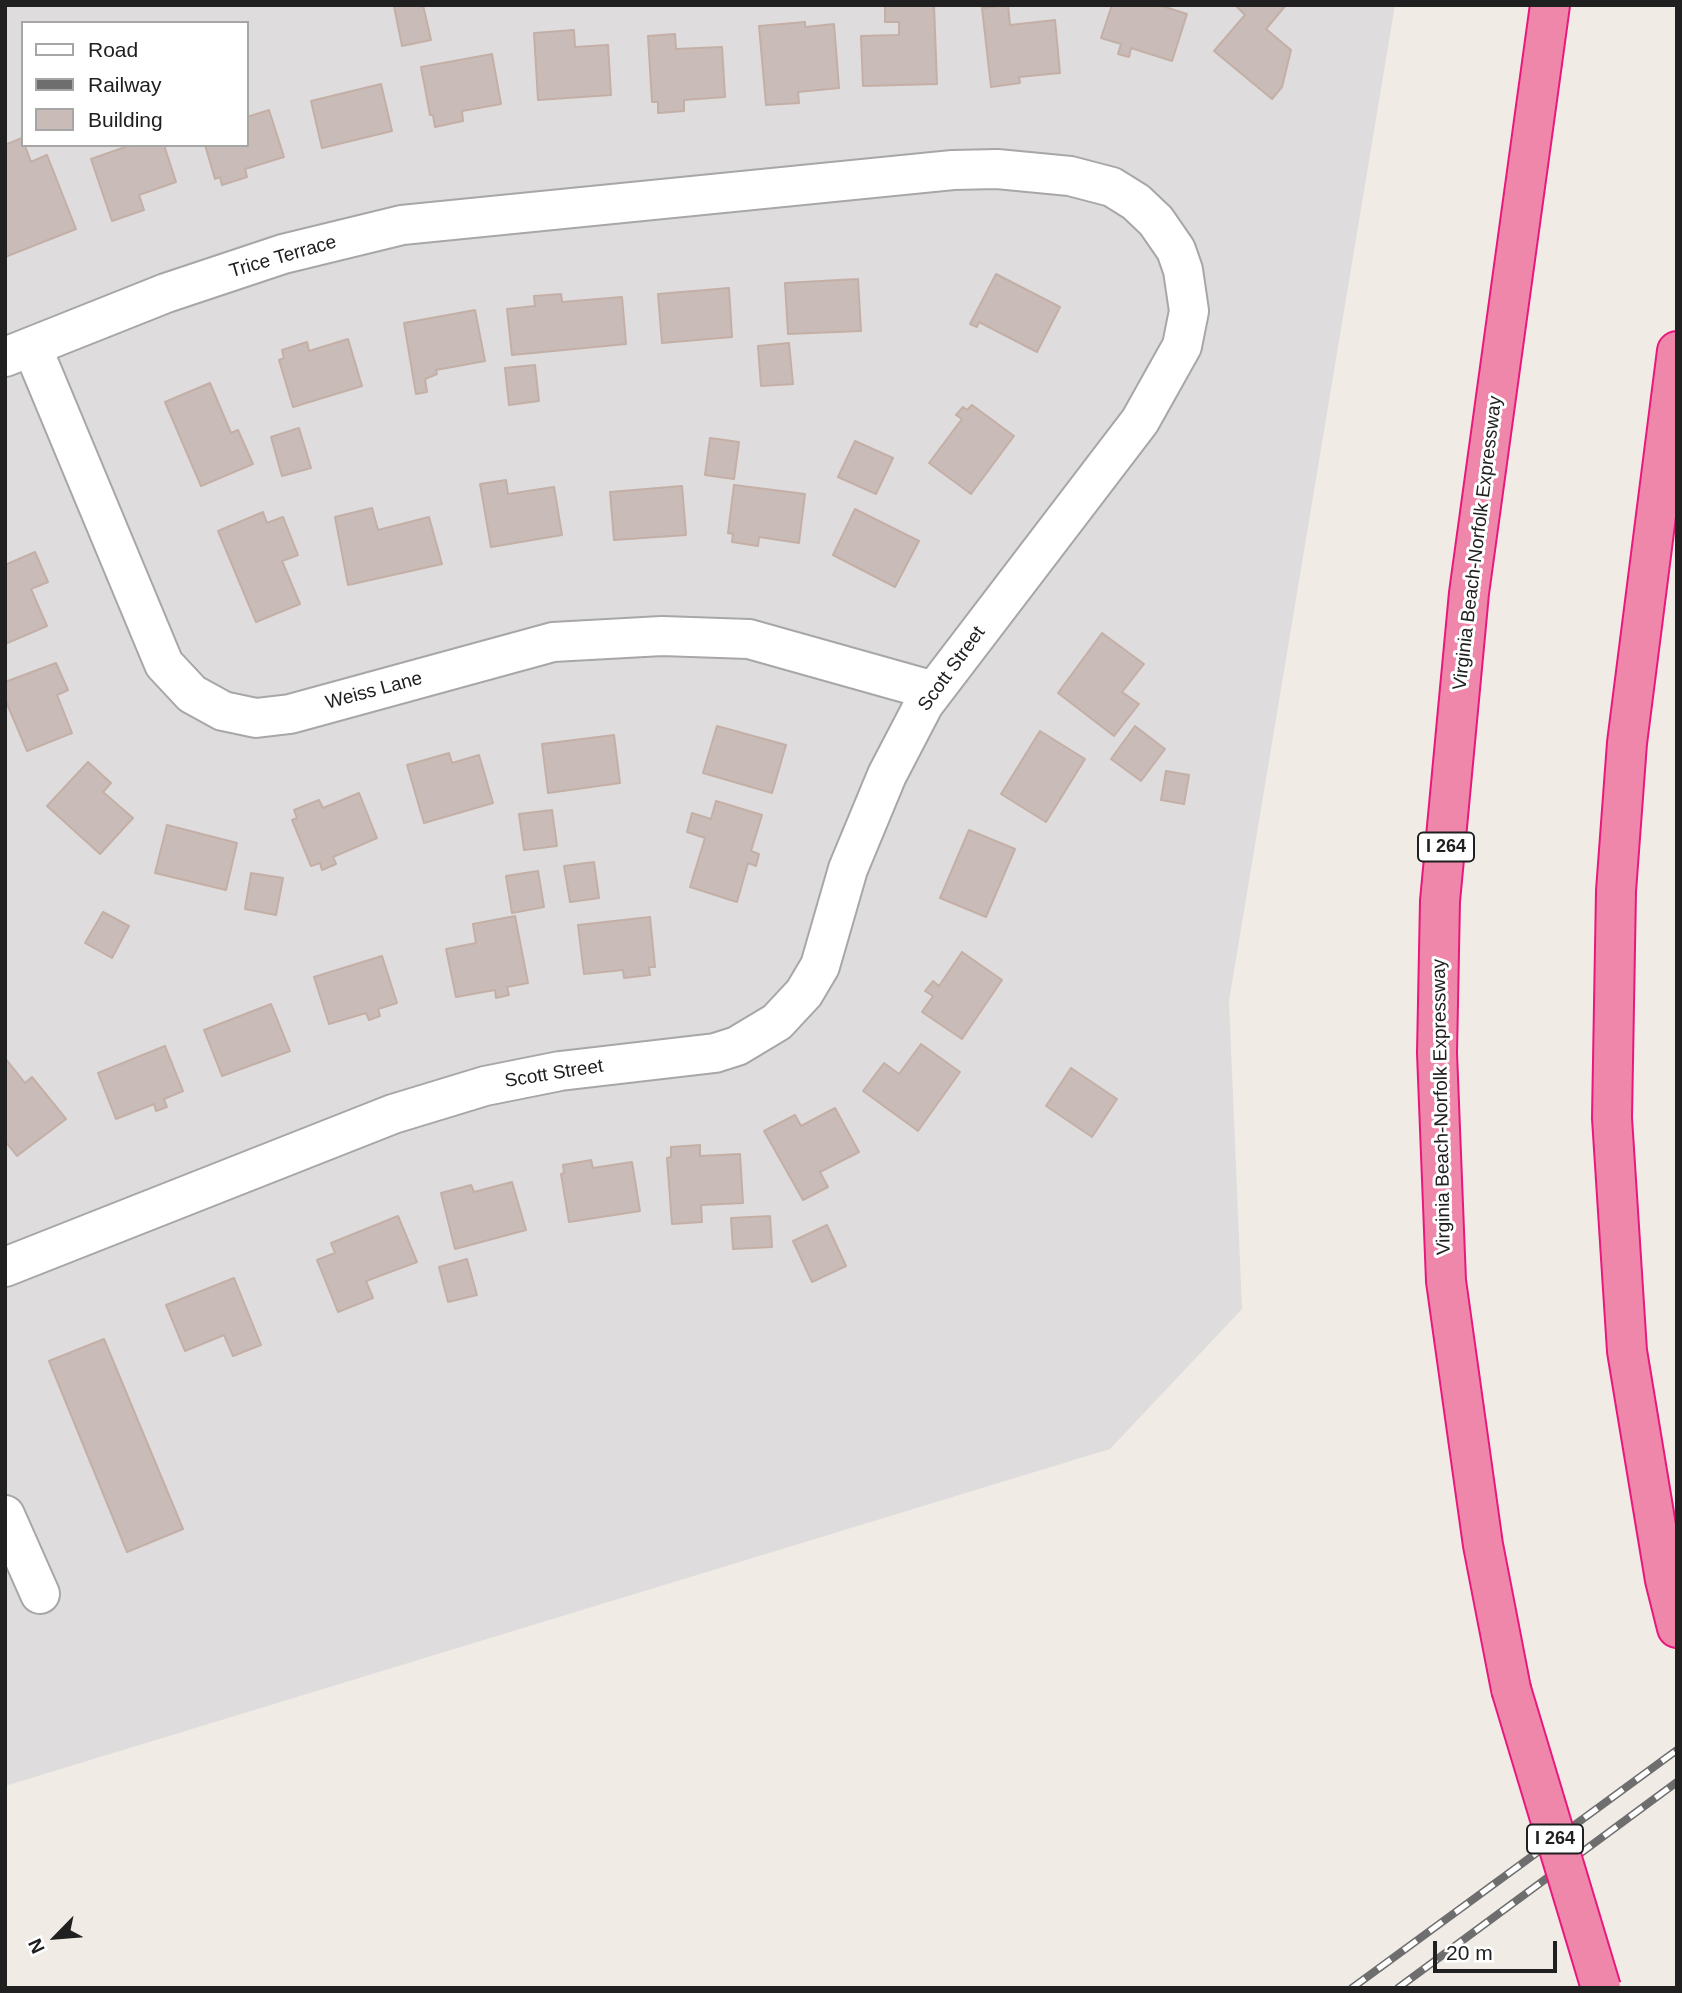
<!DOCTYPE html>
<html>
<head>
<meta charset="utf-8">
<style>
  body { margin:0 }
  #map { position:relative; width:1682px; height:1993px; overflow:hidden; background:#f1ebe5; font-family:Helvetica,sans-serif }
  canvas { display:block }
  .frame { position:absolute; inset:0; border:7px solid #202020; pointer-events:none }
  .legend { position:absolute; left:21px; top:21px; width:228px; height:126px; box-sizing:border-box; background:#fff; border:2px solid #a6a6a6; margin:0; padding:9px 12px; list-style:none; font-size:21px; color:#202020 }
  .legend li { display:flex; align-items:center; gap:14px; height:35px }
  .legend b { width:35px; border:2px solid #a6a6a6 }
  .north { position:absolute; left:21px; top:1902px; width:70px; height:70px; -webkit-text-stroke:5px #fff; paint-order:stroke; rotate:245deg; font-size:19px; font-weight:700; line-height:28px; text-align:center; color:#202020 }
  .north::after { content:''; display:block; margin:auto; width:24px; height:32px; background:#202020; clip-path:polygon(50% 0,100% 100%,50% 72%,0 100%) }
  .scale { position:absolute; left:1433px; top:1941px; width:124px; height:32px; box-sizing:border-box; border:4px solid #202020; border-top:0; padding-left:9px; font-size:21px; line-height:24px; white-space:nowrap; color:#202020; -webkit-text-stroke:5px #fff; paint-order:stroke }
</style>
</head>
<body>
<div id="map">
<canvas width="1682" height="1993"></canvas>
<div class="frame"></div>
<ul class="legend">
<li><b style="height:9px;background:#fff"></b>Road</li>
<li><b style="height:9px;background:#6e6e6e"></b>Railway</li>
<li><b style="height:19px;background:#c9bcb8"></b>Building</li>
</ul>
<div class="north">N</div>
<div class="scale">20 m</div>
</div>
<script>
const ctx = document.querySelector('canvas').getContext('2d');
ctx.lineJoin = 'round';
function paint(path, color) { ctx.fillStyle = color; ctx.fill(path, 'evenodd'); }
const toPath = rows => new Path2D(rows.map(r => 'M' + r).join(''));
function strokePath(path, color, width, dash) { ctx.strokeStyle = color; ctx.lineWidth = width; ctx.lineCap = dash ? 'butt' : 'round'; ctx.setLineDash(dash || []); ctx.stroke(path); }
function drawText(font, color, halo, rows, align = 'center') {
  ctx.font = font + ' Helvetica,sans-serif'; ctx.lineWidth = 6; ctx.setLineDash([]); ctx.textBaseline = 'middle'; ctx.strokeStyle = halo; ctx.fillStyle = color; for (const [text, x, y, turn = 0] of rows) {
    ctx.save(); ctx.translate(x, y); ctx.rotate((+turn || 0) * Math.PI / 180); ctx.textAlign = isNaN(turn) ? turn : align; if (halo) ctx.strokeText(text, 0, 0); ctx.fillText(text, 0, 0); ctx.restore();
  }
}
paint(toPath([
  [5,5,1395,5,1229,1001,1242,1309,1110,1449,5,1786],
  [23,23,247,23,247,145,23,145]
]), '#dedcdd');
const building = toPath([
  [423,5,431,40,402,46,394,6,423,5],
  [885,5,934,5,937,84,863,86,861,36,899,35,899,22,885,22,885,5],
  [1008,5,1010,25,1055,20,1060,73,1019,77,1020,83,991,87,982,8,1008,5],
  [1112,5,1159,5,1187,14,1172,61,1131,48,1129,57,1118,54,1121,44,1101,38,1112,5],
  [1235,5,1286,5,1266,29,1291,50,1282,87,1272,99,1214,51,1245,15,1235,5],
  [805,22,805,27,834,24,839,88,798,92,799,103,766,105,759,26,805,22],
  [574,30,575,47,608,45,611,95,538,100,534,33,574,30],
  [675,34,676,49,722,47,725,97,684,100,684,111,658,113,658,102,652,102,648,36,675,34],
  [492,54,501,104,462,111,463,121,435,127,433,115,430,115,421,67,492,54],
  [381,84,392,131,322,148,311,101,381,84],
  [269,110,284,157,245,169,247,177,222,185,220,177,215,179,205,145,247,145,247,117,269,110],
  [22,138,31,162,47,155,76,229,5,257,5,145,22,138],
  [164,145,176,182,139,195,144,210,112,221,91,159,131,145,164,145],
  [996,274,1060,307,1037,352,979,322,977,327,970,324,996,274],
  [858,279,861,331,788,334,785,283,858,279],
  [729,288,732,337,662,343,658,294,729,288],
  [561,294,562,302,622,297,626,344,512,355,507,309,535,306,534,296,561,294],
  [475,310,485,361,436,370,437,374,425,379,427,392,416,394,404,323,475,310],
  [348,339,362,386,293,407,279,360,284,358,282,350,307,342,309,351,348,339],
  [789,343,793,384,761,386,758,346,789,343],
  [535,365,539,401,509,405,505,368,535,365],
  [210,383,231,433,238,430,253,464,201,486,165,402,210,383],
  [972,405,1014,436,971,494,929,463,962,419,956,415,963,407,967,410,972,405],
  [299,428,311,468,282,476,271,437,299,428],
  [710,438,739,442,734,479,705,475,710,438],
  [855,441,893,458,876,494,838,477,855,441],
  [506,480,508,494,554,487,562,535,491,547,480,484,506,480],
  [734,485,805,494,799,543,759,537,758,546,732,542,733,534,728,533,734,485],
  [682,486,686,535,614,540,610,492,682,486],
  [372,508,378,530,429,517,442,564,348,585,335,517,372,508],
  [855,509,919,541,895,587,833,555,855,509],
  [263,512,267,523,283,517,298,555,282,561,300,604,256,622,218,531,263,512],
  [35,552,48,582,31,589,47,626,5,644,5,565,35,552],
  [1102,633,1144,664,1122,692,1139,704,1114,736,1058,693,1102,633],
  [56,663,68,690,57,695,72,733,27,751,5,699,5,682,56,663],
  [717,726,786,745,772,793,703,773,717,726],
  [1135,726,1165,749,1141,781,1111,759,1135,726],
  [1040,731,1085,759,1046,822,1001,794,1040,731],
  [614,735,620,783,548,793,542,744,614,735],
  [449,753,452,763,479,755,493,803,424,823,407,765,449,753],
  [88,762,111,783,103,792,133,818,100,854,47,806,88,762],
  [1166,771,1189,775,1184,804,1161,800,1166,771],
  [359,793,377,838,333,857,336,864,322,870,320,863,311,866,292,820,297,818,294,810,319,800,323,808,359,793],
  [716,801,762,815,751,851,759,854,756,866,748,863,737,902,690,887,705,838,687,832,692,813,711,819,716,801],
  [552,810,557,846,524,850,519,814,552,810],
  [167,825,237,843,226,890,155,873,167,825],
  [969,830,1015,849,986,917,940,898,969,830],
  [594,862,599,898,570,902,564,866,594,862],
  [538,871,544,907,512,913,506,876,538,871],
  [251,873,283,878,276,915,245,909,251,873],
  [103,912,129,926,112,958,85,943,103,912],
  [515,916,528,983,507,987,509,995,496,998,495,990,456,997,446,949,476,943,473,924,515,916],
  [650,917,655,967,649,967,650,975,624,978,623,970,584,974,578,925,650,917],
  [962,952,1002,980,962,1039,922,1012,933,996,925,991,933,981,939,986,962,952],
  [382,956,397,1003,378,1009,380,1016,369,1020,366,1013,329,1024,314,977,382,956],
  [271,1004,290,1051,222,1076,204,1030,271,1004],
  [921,1044,960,1072,918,1131,863,1091,884,1063,899,1074,921,1044],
  [165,1046,183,1091,164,1099,167,1107,156,1111,154,1104,116,1119,98,1073,165,1046],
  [5,1058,25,1083,32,1077,66,1119,17,1156,5,1141,5,1058],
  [1071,1068,1117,1099,1092,1137,1046,1106,1071,1068],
  [835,1108,859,1152,820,1172,828,1187,803,1200,764,1131,795,1115,801,1126,835,1108],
  [700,1145,700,1156,740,1154,743,1203,701,1205,702,1222,672,1224,667,1158,671,1157,671,1147,700,1145],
  [591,1160,593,1168,632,1162,640,1211,569,1222,561,1174,564,1173,563,1165,591,1160],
  [512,1182,526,1230,455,1249,441,1193,471,1185,474,1192,512,1182],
  [398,1216,417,1262,366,1281,373,1298,338,1312,317,1260,335,1253,331,1243,398,1216],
  [770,1216,772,1247,733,1249,731,1218,770,1216],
  [827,1225,846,1266,812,1282,793,1241,827,1225],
  [467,1259,477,1295,448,1302,439,1267,467,1259],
  [234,1278,261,1345,233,1356,224,1335,185,1351,166,1305,234,1278],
  [104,1339,183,1529,127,1552,49,1361,104,1339]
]);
paint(building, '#c9bcb8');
strokePath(building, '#c4afa6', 2);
const street = toPath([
  [32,347,164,664,192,694,223,711,256,718,290,714,553,642,662,636,749,639,934,691],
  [5,357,166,293,283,254,402,225,953,170,997,169,1070,176,1112,187,1136,202,1156,221,1176,250,1183,270,1189,311,1182,346,1140,421,924,704,887,775,848,869,820,966,804,993,777,1022,737,1046,715,1053,560,1071,485,1086,393,1114,5,1267],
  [5,1515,40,1594]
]);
const highway = toPath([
  [1677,351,1627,743,1616,891,1612,1118,1627,1351,1665,1580,1677,1628],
  [1511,1689,1483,1545,1446,1281,1437,1053,1440,901,1469,593,1550,5]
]);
strokePath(street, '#a7a7a7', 42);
strokePath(highway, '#e9187e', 42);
strokePath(street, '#fff', 38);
strokePath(highway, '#ee87a9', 38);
const rail = toPath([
  [1352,1988,1677,1750],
  [1398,1988,1677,1782]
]);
strokePath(rail, '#6e6e6e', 8);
strokePath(rail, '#fff', 5, [16]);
const highwayBridge = toPath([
  [1511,1689,1601,1988]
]);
strokePath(highwayBridge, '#e9187e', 42, []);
strokePath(highwayBridge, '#ee87a9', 38);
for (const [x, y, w] of [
  [1446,847,56],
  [1555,1839,56]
]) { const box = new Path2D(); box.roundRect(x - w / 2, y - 14.5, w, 29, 5); ctx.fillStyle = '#fff'; ctx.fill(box); strokePath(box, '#202020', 2); }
drawText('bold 18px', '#202020', null, [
  ["I 264",1446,847],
  ["I 264",1555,1839]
]);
drawText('19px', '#202020', '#fff', [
  ["Trice Terrace",283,257,-16],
  ["Virginia Beach-Norfolk Expressway",1478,543,-83],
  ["Scott Street",952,669,-54],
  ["Weiss Lane",374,691,-15],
  ["Scott Street",554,1074,-9],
  ["Virginia Beach-Norfolk Expressway",1442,1107,-91]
]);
</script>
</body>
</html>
